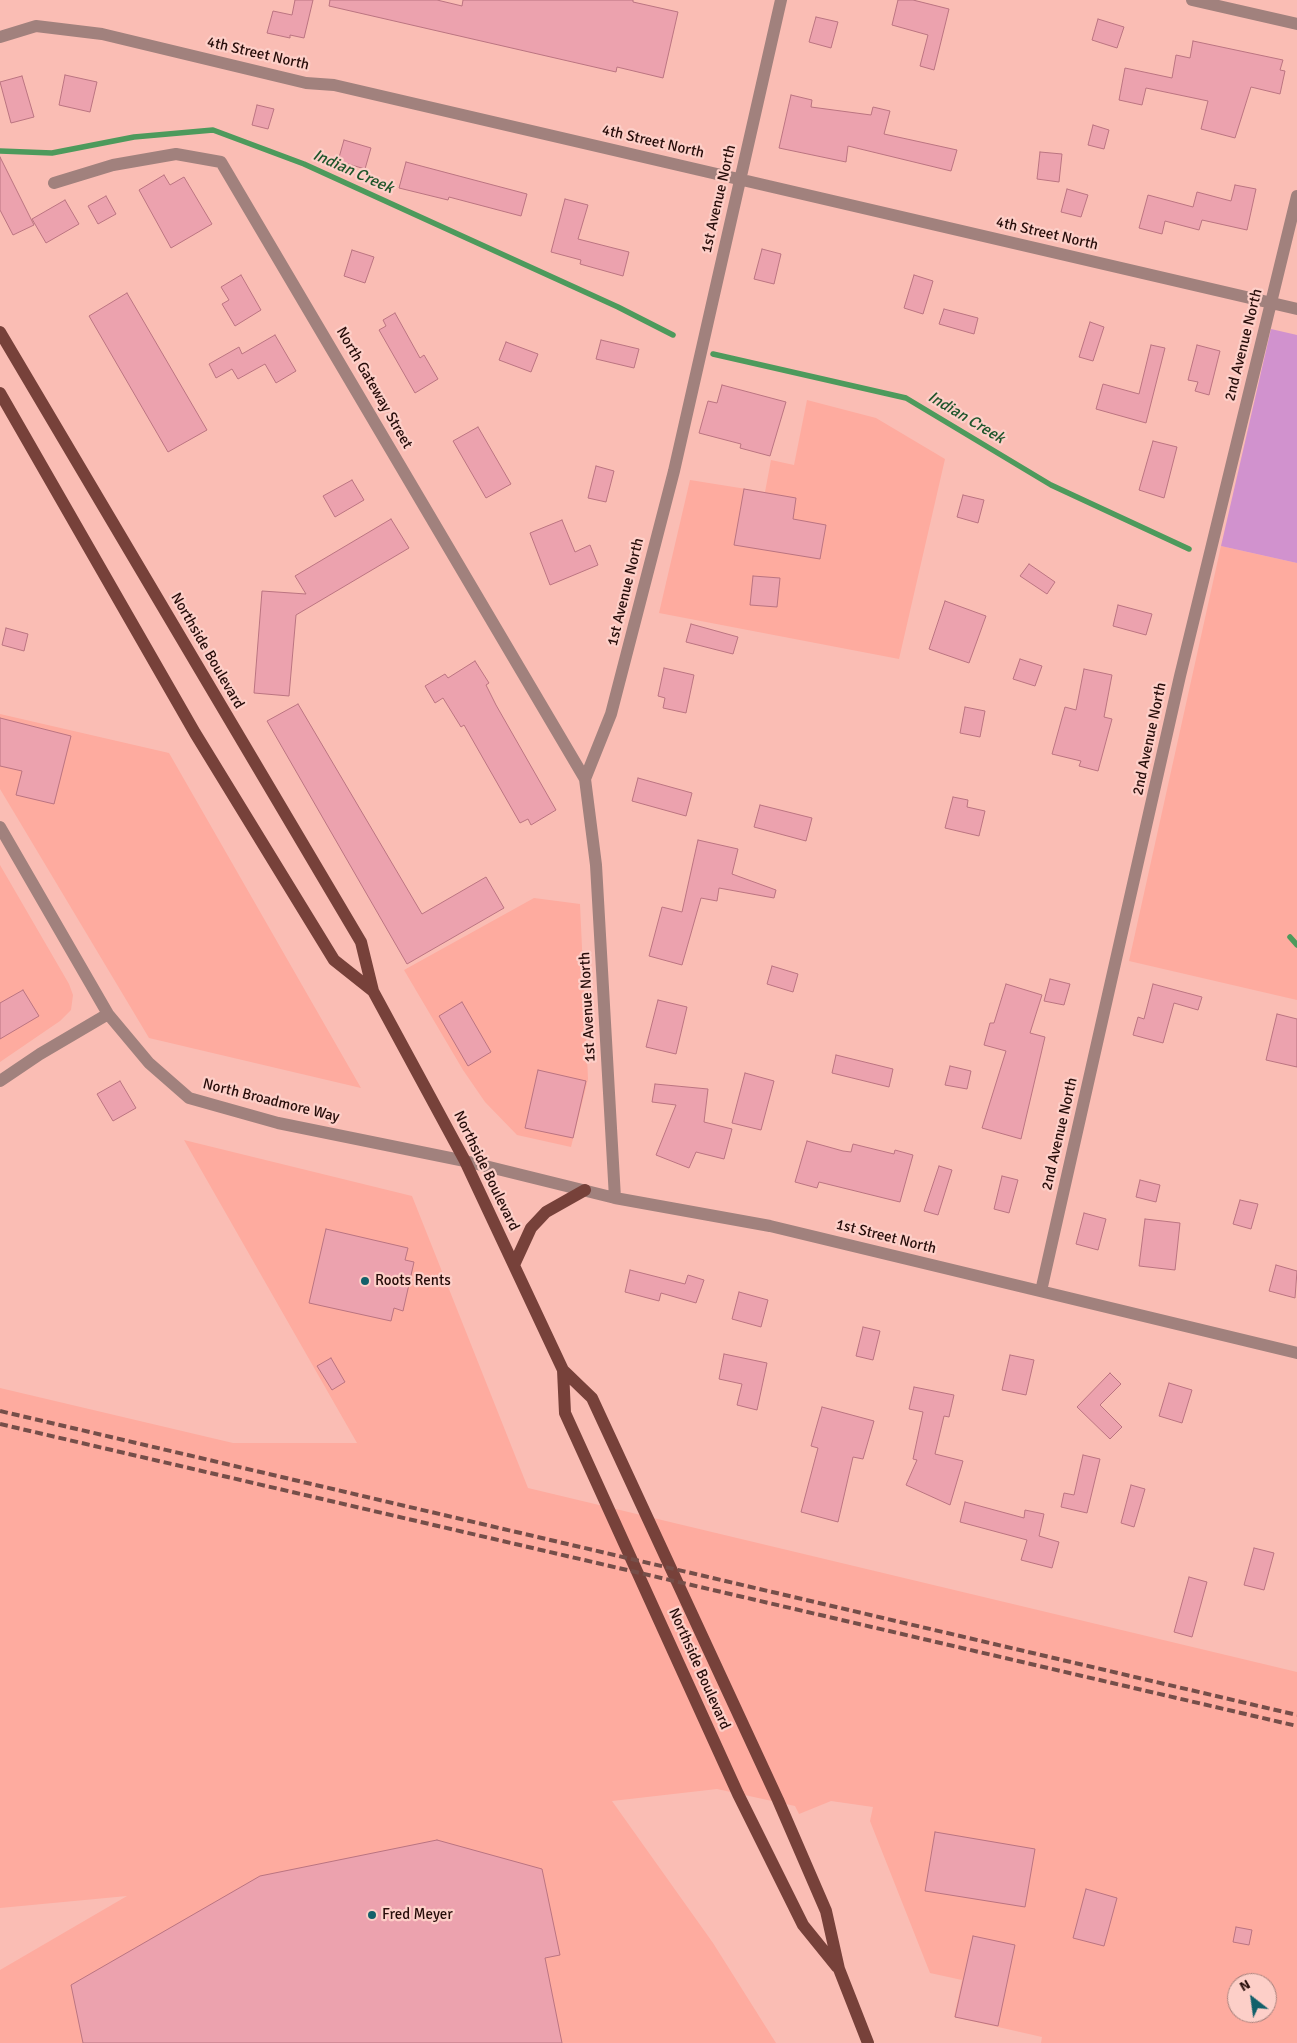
<!DOCTYPE html>
<html>
<head>
<meta charset="utf-8">
<style>
  body { margin:0 }
  #map { position:relative; width:1297px; height:2043px; overflow:hidden; background:#fabdb4; font-family:Signika,sans-serif }
  canvas { display:block }
  .north { position:absolute; left:1227px; top:1973px; width:50px; height:50px; box-sizing:border-box; background:#fdcfc8; border:1px solid #a7817c; border-radius:50%; rotate:330deg; font-size:14px; font-weight:700; line-height:20px; text-align:center; color:#270d0a }
  .north::after { content:''; display:block; margin:auto; width:18px; height:22px; background:#12606a; clip-path:polygon(50% 0,100% 100%,50% 72%,0 100%) }
</style>
</head>
<body>
<div id="map">
<canvas width="1297" height="2043"></canvas>
<div class="north">N</div>
</div>
<script>
const ctx = document.querySelector('canvas').getContext('2d');
ctx.lineJoin = 'round';
function paint(path, color) { ctx.fillStyle = color; ctx.fill(path, 'evenodd'); }
const toPath = rows => new Path2D(rows.map(r => 'M' + r).join(''));
function strokePath(path, color, width, dash) { ctx.strokeStyle = color; ctx.lineWidth = width; ctx.lineCap = dash ? 'butt' : 'round'; ctx.setLineDash(dash || []); ctx.stroke(path); }
function drawText(font, color, halo, rows, align = 'center') {
  ctx.font = font + ' Signika,sans-serif'; ctx.lineWidth = 4.5; ctx.setLineDash([]); ctx.textBaseline = 'middle'; ctx.strokeStyle = halo; ctx.fillStyle = color; for (const [text, x, y, turn = 0] of rows) {
    ctx.save(); ctx.translate(x, y); ctx.rotate((+turn || 0) * Math.PI / 180); ctx.textAlign = isNaN(turn) ? turn : align; if (halo) ctx.strokeText(text, 0, 0); ctx.fillText(text, 0, 0); ctx.restore();
  }
}
paint(toPath([
  [807,400,876,418,945,459,899,659,659,613,690,480,765,492,771,460,794,465],
  [1221,546,1297,563,1297,1000,1129,961],
  [0,714,169,753,361,1088,149,1038,0,789],
  [0,865,69,984,73,995,71,1010,60,1021,0,1062],
  [534,898,580,904,588,1079,571,1147,517,1135,485,1102,463,1070,404,970],
  [184,1140,412,1196,528,1488,1297,1672,1297,2043,1041,2043,1042,2037,954,2017,962,1980,930,1973,870,1821,873,1807,831,1801,799,1814,795,1806,717,1789,612,1801,713,1943,776,2043,0,2043,0,1970,127,1896,0,1908,0,1388,233,1443,357,1443],
  [1237,1983,1267,1983,1267,2013,1237,2013]
]), '#feab9f');
paint(toPath([
  [1271,329,1297,335,1297,563,1221,546]
]), '#d192ce');
strokePath(toPath([
  [0,151,52,153,134,137,213,130,304,164,618,307,673,335],
  [713,354,906,398,1051,485,1189,549],
  [1290,937,1297,945]
]), '#4d9a5c', 5.5);
const building = toPath([
  [295,0,313,0,304,38,290,35,290,38,267,33,273,11,292,15,295,0],
  [330,0,437,0,462,6,463,0,633,0,633,2,678,12,663,78,617,67,616,72,329,6,330,0],
  [898,0,913,0,949,9,934,70,920,66,928,35,892,25,898,0],
  [816,17,838,22,831,48,809,42,816,17],
  [1098,19,1124,27,1117,48,1092,40,1098,19],
  [1193,41,1283,60,1280,70,1285,71,1280,94,1251,87,1235,138,1201,129,1208,101,1146,88,1142,105,1119,100,1125,68,1172,78,1176,55,1190,58,1193,41],
  [65,75,97,82,90,112,59,105,65,75],
  [22,76,34,117,11,123,0,82,22,76],
  [791,95,812,100,811,107,871,115,873,107,890,111,884,134,957,150,951,171,848,146,846,162,779,148,791,95],
  [257,105,274,109,268,129,252,125,257,105],
  [1093,125,1109,130,1104,149,1088,145,1093,125],
  [344,140,371,148,365,169,338,161,344,140],
  [1040,152,1062,154,1059,182,1037,179,1040,152],
  [0,157,34,225,13,235,0,210,0,157],
  [406,162,527,194,521,216,449,197,448,200,399,188,406,162],
  [164,175,170,185,184,177,212,224,171,248,139,190,164,175],
  [1235,185,1256,189,1247,230,1202,220,1199,230,1165,221,1162,234,1139,228,1148,195,1193,207,1197,192,1231,201,1235,185],
  [1067,189,1088,195,1081,217,1061,212,1067,189],
  [106,196,116,214,98,224,88,206,106,196],
  [565,199,588,205,578,239,629,252,623,276,580,264,581,260,551,252,565,199],
  [65,200,79,224,46,243,32,219,65,200],
  [762,249,781,254,774,284,754,279,762,249],
  [352,250,374,257,365,283,344,276,352,250],
  [241,275,261,310,235,326,222,304,229,300,221,287,241,275],
  [914,275,933,281,923,314,904,308,914,275],
  [127,293,207,430,168,452,89,316,127,293],
  [944,309,978,318,974,334,939,324,944,309],
  [395,313,420,358,424,355,438,379,415,393,379,330,386,326,383,320,395,313],
  [1090,322,1104,327,1093,361,1079,357,1090,322],
  [275,335,296,371,276,383,265,364,238,379,232,369,216,378,209,364,239,347,242,354,275,335],
  [601,340,639,349,634,368,596,359,601,340],
  [506,342,538,354,531,372,499,360,506,342],
  [1151,345,1165,348,1146,423,1096,409,1103,384,1139,394,1151,345],
  [1197,345,1220,351,1209,395,1195,391,1198,382,1188,380,1197,345],
  [722,385,786,402,770,456,740,448,741,444,699,433,708,401,717,403,722,385],
  [478,427,511,484,486,498,453,441,478,427],
  [1153,441,1177,447,1164,498,1139,490,1153,441],
  [596,466,614,471,606,502,588,498,596,466],
  [352,480,364,500,335,517,323,496,352,480],
  [744,489,796,498,793,519,826,525,820,559,734,545,744,489],
  [963,495,984,500,978,523,957,517,963,495],
  [391,519,409,548,296,615,289,696,254,693,262,591,306,594,295,576,391,519],
  [562,520,575,552,590,545,598,565,550,585,530,533,562,520],
  [1029,564,1055,582,1047,594,1020,576,1029,564],
  [753,576,780,578,777,607,750,605,753,576],
  [945,601,986,616,969,663,929,649,945,601],
  [1118,605,1152,614,1146,635,1113,626,1118,605],
  [691,624,738,637,733,654,686,642,691,624],
  [6,628,28,634,24,651,2,645,6,628],
  [1020,659,1042,666,1035,686,1013,679,1020,659],
  [475,661,489,683,486,685,496,705,556,810,531,825,528,819,520,823,464,725,461,727,443,698,435,703,425,686,445,674,448,678,475,661],
  [664,668,694,675,686,713,663,708,665,698,658,696,664,668],
  [1084,669,1112,675,1104,717,1112,719,1098,771,1079,766,1081,761,1052,754,1065,707,1076,710,1084,669],
  [298,704,422,914,486,877,504,908,407,964,267,721,298,704],
  [965,707,985,711,980,737,960,733,965,707],
  [0,718,71,736,54,804,16,795,22,771,0,766,0,718],
  [638,778,692,793,686,816,632,801,638,778],
  [953,797,968,800,967,807,985,811,979,836,945,828,953,797],
  [760,805,812,818,806,841,754,827,760,805],
  [698,840,738,849,732,874,776,890,774,898,719,888,717,901,701,898,682,965,649,956,662,907,682,912,698,840],
  [772,966,798,974,793,992,767,984,772,966],
  [1050,979,1070,984,1064,1005,1044,1001,1050,979],
  [1006,984,1042,995,1030,1033,1045,1037,1021,1139,982,1128,1006,1051,984,1045,990,1023,994,1023,1006,984],
  [1153,984,1202,997,1198,1010,1174,1003,1163,1043,1133,1035,1138,1017,1144,1019,1153,984],
  [23,990,39,1016,0,1039,0,1003,23,990],
  [658,1000,687,1007,676,1054,646,1047,658,1000],
  [462,1002,491,1052,468,1066,439,1016,462,1002],
  [1277,1014,1297,1019,1297,1067,1266,1060,1277,1014],
  [836,1055,893,1069,889,1087,832,1073,836,1055],
  [950,1066,971,1071,967,1089,945,1085,950,1066],
  [538,1070,586,1081,573,1138,525,1128,538,1070],
  [745,1073,774,1081,761,1130,732,1123,745,1073],
  [120,1081,136,1108,113,1121,97,1094,120,1081],
  [655,1084,708,1089,704,1122,732,1129,724,1159,696,1152,689,1168,656,1155,676,1105,652,1102,655,1084],
  [807,1141,843,1151,851,1152,853,1144,894,1154,895,1150,913,1155,900,1202,819,1182,817,1188,795,1182,807,1141],
  [939,1166,952,1170,938,1215,924,1211,939,1166],
  [1002,1176,1018,1180,1009,1213,994,1209,1002,1176],
  [1140,1180,1160,1185,1156,1202,1136,1197,1140,1180],
  [1240,1200,1258,1204,1251,1229,1233,1224,1240,1200],
  [1084,1213,1106,1219,1098,1250,1076,1244,1084,1213],
  [1145,1219,1180,1223,1175,1270,1139,1266,1145,1219],
  [326,1229,408,1248,405,1260,414,1262,403,1311,394,1308,391,1321,309,1303,326,1229],
  [1276,1265,1297,1271,1295,1298,1269,1291,1276,1265],
  [630,1270,685,1284,688,1275,704,1280,696,1303,661,1293,659,1301,625,1292,630,1270],
  [739,1292,768,1300,761,1327,732,1319,739,1292],
  [863,1327,880,1331,873,1360,856,1356,863,1327],
  [724,1354,767,1363,757,1410,737,1405,742,1384,719,1379,724,1354],
  [1010,1355,1034,1360,1026,1395,1002,1390,1010,1355],
  [331,1358,345,1382,332,1390,317,1366,331,1358],
  [1110,1373,1121,1384,1100,1405,1122,1427,1110,1439,1077,1407,1110,1373],
  [1169,1383,1192,1390,1182,1423,1159,1416,1169,1383],
  [914,1387,954,1395,949,1417,944,1416,935,1454,963,1461,950,1505,906,1485,917,1460,913,1459,923,1412,909,1409,914,1387],
  [822,1407,874,1421,863,1459,853,1457,838,1522,801,1512,818,1448,811,1446,822,1407],
  [1083,1455,1100,1459,1087,1513,1061,1507,1064,1493,1074,1495,1083,1455],
  [1131,1485,1145,1489,1134,1527,1121,1523,1131,1485],
  [965,1502,1024,1518,1025,1510,1044,1514,1039,1536,1059,1542,1052,1568,1021,1560,1027,1540,960,1522,965,1502],
  [1254,1548,1274,1553,1264,1590,1244,1585,1254,1548],
  [1189,1577,1207,1582,1192,1637,1174,1632,1189,1577],
  [935,1832,1035,1849,1025,1907,925,1891,935,1832],
  [437,1840,542,1869,560,1955,545,1958,562,2043,83,2043,71,1985,260,1876,437,1840],
  [1086,1889,1117,1898,1104,1946,1073,1938,1086,1889],
  [1236,1927,1252,1930,1249,1945,1233,1942,1236,1927],
  [973,1936,1015,1945,998,2026,955,2017,973,1936]
]);
paint(building, '#eca2ae');
strokePath(building, '#bb7481', 1);
strokePath(toPath([
  [1192,0,1297,24],
  [0,37,36,26,102,34,306,83,334,85,1297,309],
  [54,183,113,165,176,154,221,162,585,779],
  [0,827,108,1014,149,1063,189,1098,278,1123,465,1161,615,1198,770,1226,1297,1353],
  [0,1081,40,1054,108,1014],
  [615,1198,596,865,585,779,611,714,674,471,781,0],
  [1041,1291,1180,676,1297,196]
]), '#a1817d', 12);
strokePath(toPath([
  [0,332,361,942,373,991,465,1161,563,1370,592,1398,778,1800,826,1911,839,1969,868,2043],
  [0,393,195,733,334,960,373,991],
  [514,1265,531,1228,546,1212,585,1190],
  [563,1370,565,1413,738,1794,803,1925,837,1967]
]), '#77413a', 12);
strokePath(toPath([
  [0,1411,1297,1715],
  [0,1424,1297,1726]
]), '#754e49', 4, [8, 4]);
for (const [x, y, r, color] of [
  [365,1281,5,"#12606a"],
  [372,1915,5,"#12606a"]
]) { const dot = new Path2D(); dot.arc(x, y, r, 0, 2 * Math.PI); ctx.fillStyle = color; ctx.fill(dot); strokePath(dot, '#fdcfc8', 2); }
drawText('15px', '#270d0a', '#fdcfc8', [
  ["4th Street North",258,54,13],
  ["4th Street North",653,142,13],
  ["1st Avenue North",719,199,-77],
  ["4th Street North",1047,234,13],
  ["2nd Avenue North",1244,345,-76],
  ["North Gateway Street",374,388,60],
  ["1st Avenue North",626,592,-76],
  ["Northside Boulevard",207,651,60],
  ["2nd Avenue North",1150,739,-78],
  ["1st Avenue North",588,1007,-93],
  ["North Broadmore Way",271,1101,14],
  ["2nd Avenue North",1060,1134,-77],
  ["Northside Boulevard",486,1171,64],
  ["1st Street North",886,1237,14],
  ["Northside Boulevard",699,1669,66]
]);
drawText('15px', '#270d0a', '#fdcfc8', [
  ["Roots Rents",375,1281],
  ["Fred Meyer",382,1915]
], 'left');
drawText('italic 16px', '#1d542a', '#fdcfc8', [
  ["Indian Creek",353,172,24],
  ["Indian Creek",966,418,31]
]);
</script>
</body>
</html>
